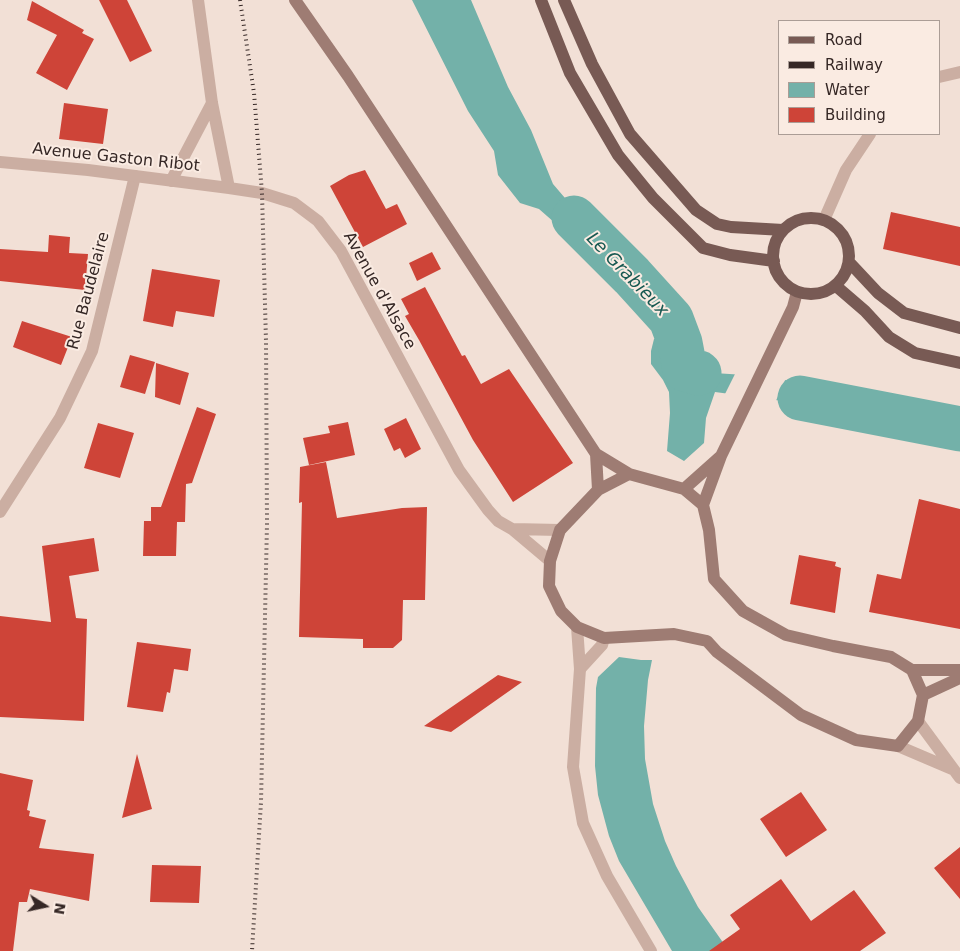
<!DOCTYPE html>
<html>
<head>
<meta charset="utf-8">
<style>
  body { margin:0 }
  #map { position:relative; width:960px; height:951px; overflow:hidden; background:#f2e0d6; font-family:"DejaVu Sans",sans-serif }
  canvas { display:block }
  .legend { position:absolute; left:778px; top:20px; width:162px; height:115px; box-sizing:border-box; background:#faebe2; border:1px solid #ab9d96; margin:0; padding:6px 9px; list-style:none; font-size:15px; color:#352725 }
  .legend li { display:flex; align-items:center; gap:10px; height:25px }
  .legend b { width:25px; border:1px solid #ab9d96 }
  .north { position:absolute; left:20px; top:881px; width:50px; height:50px; -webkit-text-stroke:4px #faebe2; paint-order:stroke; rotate:100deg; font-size:14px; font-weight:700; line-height:20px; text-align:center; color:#352725 }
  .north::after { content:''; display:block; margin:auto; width:18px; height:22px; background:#352725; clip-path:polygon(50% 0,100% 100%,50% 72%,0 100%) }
</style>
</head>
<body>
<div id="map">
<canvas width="960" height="951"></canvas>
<ul class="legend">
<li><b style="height:6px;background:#785a54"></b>Road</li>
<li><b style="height:6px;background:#352725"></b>Railway</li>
<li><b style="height:14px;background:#73b1a9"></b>Water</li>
<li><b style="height:14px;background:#ce4438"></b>Building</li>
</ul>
<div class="north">N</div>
</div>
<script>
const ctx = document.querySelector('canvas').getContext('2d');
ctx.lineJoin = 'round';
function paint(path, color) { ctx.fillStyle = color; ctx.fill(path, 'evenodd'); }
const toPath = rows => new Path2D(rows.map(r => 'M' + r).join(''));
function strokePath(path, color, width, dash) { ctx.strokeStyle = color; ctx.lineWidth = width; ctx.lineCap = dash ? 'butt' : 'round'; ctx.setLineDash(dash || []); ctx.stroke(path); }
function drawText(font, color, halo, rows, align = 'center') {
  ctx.font = font + ' "DejaVu Sans",sans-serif'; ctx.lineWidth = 4; ctx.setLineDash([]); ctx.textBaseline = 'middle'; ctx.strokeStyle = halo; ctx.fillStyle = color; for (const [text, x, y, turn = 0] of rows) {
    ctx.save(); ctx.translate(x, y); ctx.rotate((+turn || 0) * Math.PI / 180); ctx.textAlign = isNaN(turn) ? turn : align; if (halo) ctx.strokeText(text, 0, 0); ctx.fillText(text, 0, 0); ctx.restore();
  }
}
paint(toPath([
  [412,0,471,0,508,87,531,130,553,184,606,246,618,263,603,256,563,230,539,209,520,203,498,175,494,151,468,111],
  [672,322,687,337,687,351,694,366,714,373,745,375,785,380,804,385,824,396,865,410,864,421,857,424,843,422,826,412,783,401,715,392,706,418,704,443,684,461,667,451,670,413,669,392,663,380,651,364,651,351,654,339,667,333],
  [619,657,641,660,652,660,648,680,644,726,645,759,653,804,665,841,676,866,698,907,729,951,672,951,619,861,609,836,598,795,595,766,596,688,598,677]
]), '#73b1a9');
paint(toPath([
  [736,372,745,372,786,378,775,403,724,396]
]), '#f2e0d6');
strokePath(toPath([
  [574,218,632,276,671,319,680,343,685,369,699,373],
  [800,398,960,429]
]), '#73b1a9', 45);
paint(toPath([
  [99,0,127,0,152,51,130,62],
  [32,1,84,30,82,33,94,39,67,90,36,73,57,35,27,20],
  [64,103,108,109,103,144,59,139],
  [365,170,386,209,397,204,407,224,363,247,330,186,349,175],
  [891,212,960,227,960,266,883,249],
  [49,235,70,237,69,253,88,254,85,290,0,281,0,249,48,252],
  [432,252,441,269,417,281,409,263],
  [152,269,220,280,214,317,176,311,173,327,143,321],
  [425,287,462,356,465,355,481,384,509,369,573,463,513,502,473,440,419,340,405,316,409,314,401,299],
  [22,321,72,337,61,365,13,347],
  [130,355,155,362,145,394,120,387],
  [156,363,189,373,180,405,155,397],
  [197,407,216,414,192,483,186,484,185,522,177,522,176,556,143,556,144,521,151,521,151,507,161,507],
  [406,418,421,449,405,458,400,448,394,451,384,429],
  [348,422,355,455,309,465,303,438,330,433,328,426],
  [98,423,134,433,120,478,84,468],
  [326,462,337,518,402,508,427,507,425,600,403,600,402,640,393,648,363,648,363,639,299,637,302,502,299,503,300,467],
  [919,499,960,509,960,629,869,612,877,574,901,579],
  [94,538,99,571,69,576,76,618,87,619,84,721,0,717,0,616,51,622,42,546],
  [799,555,836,562,835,566,841,568,835,613,790,604],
  [137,642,191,649,188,671,174,669,170,693,167,692,163,712,127,707],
  [498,675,522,682,451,732,424,726],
  [137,754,152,809,122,818],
  [0,773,33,780,27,810,30,811,29,816,46,820,39,848,94,854,89,901,30,889,27,902,19,902,13,951,0,951],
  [801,792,827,830,786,857,760,819],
  [960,847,960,899,934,868],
  [152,865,201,866,199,903,150,902],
  [781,879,811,921,854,890,886,933,860,951,709,951,740,929,730,915]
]), '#ce4438');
strokePath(toPath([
  [939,77,960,72],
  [824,220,846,170,870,134],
  [0,512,60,418,92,351,135,176],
  [580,669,602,645,604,638]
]), '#cbaea2', 12);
strokePath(toPath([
  [198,0,212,103,229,188],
  [0,162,88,170,229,188,262,193,294,203,318,221,341,251,459,470,488,510,498,521,512,529,550,561],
  [171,181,212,103],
  [512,529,560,530],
  [577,627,580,669,573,767,583,823,607,876,651,951],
  [918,721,960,778],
  [898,746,952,769]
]), '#cbaea2', 12);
strokePath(toPath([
  [295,0,348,76,596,454,629,474,684,489,703,505,709,530,714,579,743,611,786,635,833,646,891,657,912,670,923,695,918,721,898,746,856,740,801,715,717,652,707,641,674,634,604,638,577,627,561,611,549,586,550,561,560,530,598,490,629,474],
  [596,454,598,490],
  [684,489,721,456],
  [703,505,721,456,793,307,797,292],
  [912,670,960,670],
  [923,695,960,678]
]), '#9e7c73', 12);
strokePath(toPath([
  [541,0,570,73,618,155,653,198,703,248,730,255,774,261],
  [564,0,592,64,630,134,696,210,717,224,731,227,783,230],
  '773 256a38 38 0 1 1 76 0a38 38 0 1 1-76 0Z',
  [849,262,878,293,904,313,960,328],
  [836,286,865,311,889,337,915,353,960,363]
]), '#785a54', 12);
strokePath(toPath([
  [240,0,254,93,262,193,266,341,267,524,261,802,252,951]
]), '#352725', 4, [1, 4]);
drawText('16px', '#352725', '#faebe2', [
  ["Avenue Gaston Ribot",116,158,6],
  ["Rue Baudelaire",89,291,-75],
  ["Avenue d'Alsace",379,291,61]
]);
drawText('italic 18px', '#185952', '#faebe2', [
  ["Le Grabieux",627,275,46]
]);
</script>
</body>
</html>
